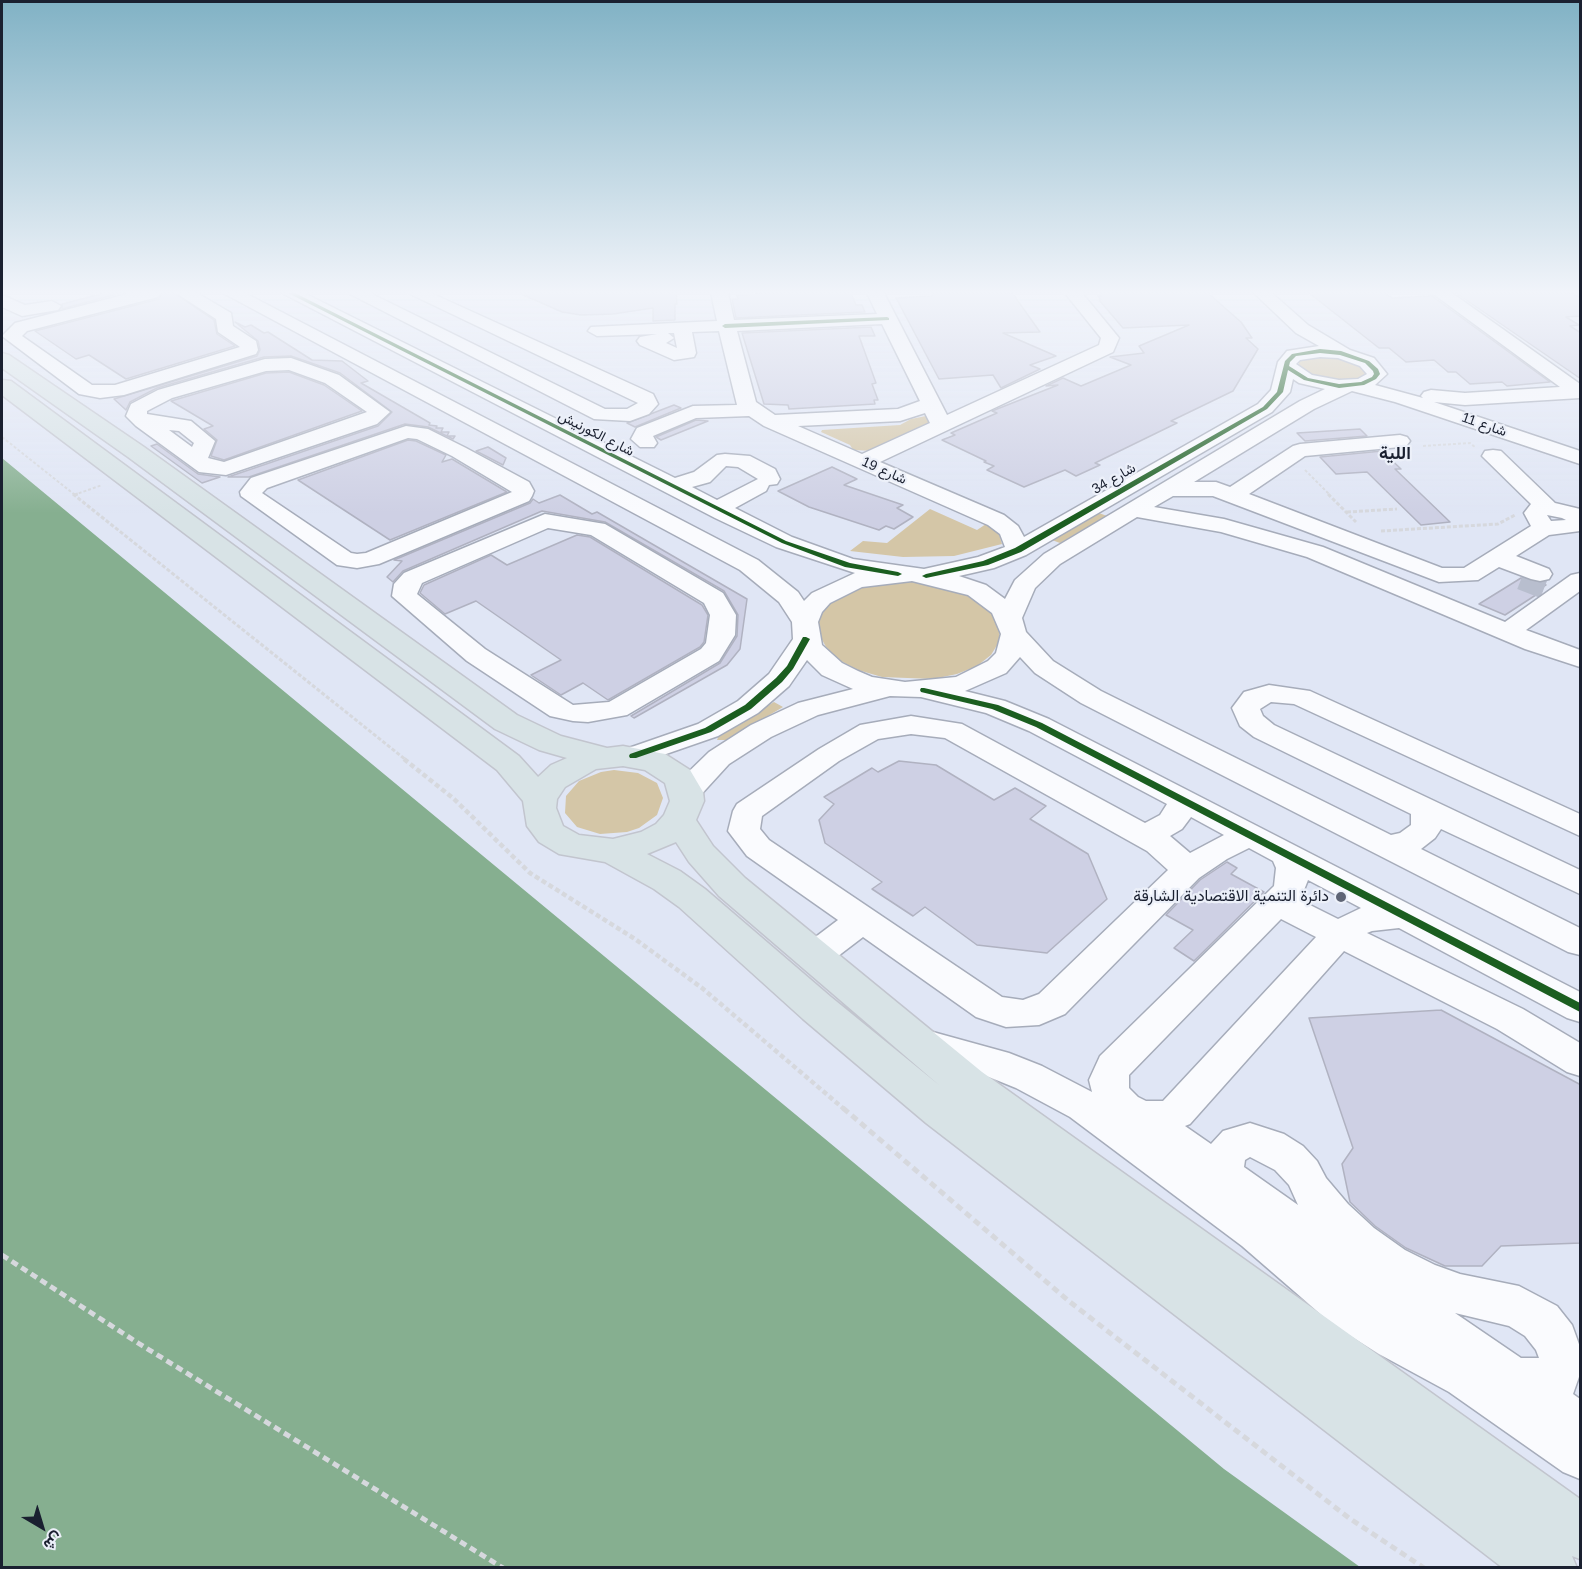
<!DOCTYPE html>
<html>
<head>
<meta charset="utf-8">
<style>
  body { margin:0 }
  #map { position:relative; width:1582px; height:1569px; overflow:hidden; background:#e0e6f5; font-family:Arial,Vazirmatn,sans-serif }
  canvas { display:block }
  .frame { position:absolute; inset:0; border:3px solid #1a2030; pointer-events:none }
  .north { position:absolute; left:12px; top:1497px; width:60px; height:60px; -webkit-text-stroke:4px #ecf0f9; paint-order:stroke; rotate:142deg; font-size:16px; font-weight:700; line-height:24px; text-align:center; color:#1a2030 }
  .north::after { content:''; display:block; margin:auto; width:21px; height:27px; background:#1a2030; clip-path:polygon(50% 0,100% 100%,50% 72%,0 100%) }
</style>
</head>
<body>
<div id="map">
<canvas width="1582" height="1569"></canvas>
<div class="frame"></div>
<div class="north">ش</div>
</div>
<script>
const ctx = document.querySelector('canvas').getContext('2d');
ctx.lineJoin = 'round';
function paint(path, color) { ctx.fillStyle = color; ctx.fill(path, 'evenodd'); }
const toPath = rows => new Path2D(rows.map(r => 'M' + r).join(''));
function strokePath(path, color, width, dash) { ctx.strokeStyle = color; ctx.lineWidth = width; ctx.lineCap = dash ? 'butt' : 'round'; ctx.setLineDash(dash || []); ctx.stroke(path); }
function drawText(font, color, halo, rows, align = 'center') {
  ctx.font = font + ' Arial,Vazirmatn,sans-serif'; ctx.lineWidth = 4.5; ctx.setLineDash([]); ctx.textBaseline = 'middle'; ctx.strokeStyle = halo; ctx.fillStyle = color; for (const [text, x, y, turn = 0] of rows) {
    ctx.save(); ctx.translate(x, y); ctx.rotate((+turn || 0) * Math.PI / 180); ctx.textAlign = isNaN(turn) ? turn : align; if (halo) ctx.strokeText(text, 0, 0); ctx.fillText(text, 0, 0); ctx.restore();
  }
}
paint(toPath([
  [1324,355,1354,361,1365,369,1365,373,1363,377,1349,381,1317,378,1298,367,1300,359],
  [926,416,932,425,882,445,883,449,874,451,853,450,850,445,821,432,822,430,900,425,911,419],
  [930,509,977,530,986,524,999,534,1002,544,954,556,903,557,850,551,863,541,887,543],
  [1099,513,1107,516,1060,543,1052,540],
  [898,580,922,581,965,592,982,603,994,615,1000,628,999,642,991,655,977,666,957,674,933,679,882,677,858,670,839,660,826,647,819,634,819,620,826,607,838,596,855,588],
  [774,702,783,707,727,740,717,740,719,735],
  [614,770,638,773,657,783,663,798,657,815,639,828,627,832,600,834,577,827,565,813,566,796,579,781,601,772]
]), '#d4c6a7');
paint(toPath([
  [2,458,1224,1469,1360,1567,2,1567]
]), '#86af90');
const building = toPath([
  [105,293,120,293,62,309,62,304,105,293],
  [162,293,174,293,214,320,217,334,235,346,126,379,89,355,76,359,35,331,159,299,162,293],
  [519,293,676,293,677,304,675,304,675,320,653,321,653,308,613,314,581,315,562,312,519,293],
  [780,293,851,293,856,305,862,305,865,312,736,318,732,299,738,299,737,295,780,293],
  [931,293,1013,294,1040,332,1003,333,1056,356,1030,365,1040,369,1001,388,993,375,939,379,896,298,932,296,931,293],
  [1099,293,1208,293,1241,322,1252,338,1246,338,1258,349,1233,391,1171,421,1177,423,1095,463,1100,465,1076,476,1065,470,1024,487,987,470,994,466,984,462,986,461,942,440,955,435,951,433,997,413,992,411,1058,385,1046,386,1063,378,1081,386,1131,365,1110,357,1144,353,1139,346,1189,325,1123,328,1099,300,1101,300,1098,296,1101,296,1099,293],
  [1309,293,1384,293,1392,298,1432,296,1550,382,1507,386,1502,382,1470,384,1456,372,1448,372,1434,360,1406,362,1389,348,1379,348,1309,293],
  [1456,293,1573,294,1581,298,1581,316,1566,317,1579,325,1570,326,1581,333,1581,379,1456,293],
  [235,322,245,327,251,325,264,333,268,332,312,360,342,361,368,381,361,383,430,423,429,425,437,426,436,428,443,428,441,432,449,432,447,436,455,436,453,439,428,427,405,424,249,477,228,477,378,426,392,412,340,373,291,356,264,357,157,388,130,402,126,410,114,399,257,356,260,350,258,341,235,322],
  [871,327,875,336,859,336,876,383,872,384,878,400,874,400,875,404,789,409,788,405,764,404,742,333,871,327],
  [289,372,324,385,362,411,224,460,211,456,217,440,204,429,213,426,171,401,266,373,289,372],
  [674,405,681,408,635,427,627,423,674,405],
  [696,420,708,421,661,440,656,437,696,420],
  [1360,429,1367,436,1305,441,1297,433,1360,429],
  [408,440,416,441,446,455,442,462,452,459,507,492,390,540,298,480,408,440],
  [157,444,198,474,220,477,202,483,151,446,157,444],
  [488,447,506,458,503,465,476,451,488,447],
  [1382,451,1401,469,1395,469,1450,522,1421,525,1367,472,1336,474,1320,457,1382,451],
  [832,467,857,479,844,485,903,505,897,508,913,517,894,529,886,526,879,530,809,507,778,491,832,467],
  [560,495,592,514,597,512,747,599,740,649,727,665,634,718,631,716,720,663,737,636,738,615,724,591,605,522,542,511,403,571,393,582,387,577,402,561,394,560,530,503,533,499,539,503,560,495],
  [577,535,590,537,702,605,708,615,704,642,700,647,608,700,583,683,561,695,531,675,561,660,476,601,445,614,420,593,424,585,491,555,507,565,577,535],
  [1521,578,1546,585,1539,590,1542,591,1505,615,1479,604,1521,578],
  [899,761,936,765,994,800,1015,788,1046,806,1030,819,1088,854,1107,899,1047,953,977,945,925,907,913,916,872,889,882,882,825,843,819,820,834,804,824,797,872,768,878,772,899,761],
  [1227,862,1237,868,1231,874,1264,892,1194,961,1174,948,1193,930,1166,915,1200,880,1227,862],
  [1441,1010,1581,1085,1581,1243,1501,1246,1482,1266,1445,1266,1406,1248,1375,1226,1350,1202,1342,1164,1353,1148,1309,1018,1441,1010]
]);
paint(building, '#ced0e4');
strokePath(building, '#b0b2c1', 1.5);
strokePath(toPath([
  [1522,577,1545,586]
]), '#b8bece', 26, [26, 13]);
const minor = toPath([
  [131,293,160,293,158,297,27,331,22,336,92,385,115,385,240,347,218,332,216,319,176,293,197,293,231,313,233,326,256,341,258,350,256,354,124,395,100,398,79,394,2,336,15,323,131,293],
  [223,293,245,293,758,560,798,592,804,601,812,593,855,573,776,547,715,518,282,293,304,293,675,478,694,472,717,455,725,454,750,456,775,469,780,479,777,484,769,485,766,491,735,508,792,537,853,559,924,569,978,557,1005,547,1000,534,988,525,764,426,749,416,696,418,653,436,657,443,654,447,640,447,631,439,637,428,693,406,737,405,719,331,692,332,696,353,694,357,674,360,640,345,637,341,640,337,657,334,597,336,588,331,591,327,717,321,711,293,728,293,734,320,877,314,867,293,884,293,947,415,1099,345,1101,338,1065,293,1082,293,1119,338,1113,352,880,462,1004,515,1018,526,1024,537,1258,404,1271,390,1278,362,1287,351,1319,346,1296,333,1254,293,1272,293,1308,325,1350,350,1374,358,1387,374,1375,385,1423,398,1421,396,1424,392,1431,390,1465,393,1560,387,1432,293,1452,293,1580,384,1580,398,1465,405,1434,402,1580,451,1580,464,1395,402,1352,391,1314,409,1194,482,1216,482,1230,487,1293,446,1300,444,1400,435,1407,437,1410,441,1407,445,1400,447,1305,456,1249,494,1442,568,1464,568,1531,526,1524,513,1531,504,1482,456,1485,451,1493,450,1501,451,1555,503,1580,509,1580,531,1549,535,1516,556,1549,569,1552,574,1549,579,1540,581,1531,579,1499,567,1478,580,1439,582,1213,496,1173,496,1154,507,1224,519,1323,547,1505,622,1571,575,1580,573,1580,591,1526,630,1580,650,1580,667,1525,649,1307,557,1221,532,1137,517,1060,564,1035,588,1022,618,1026,632,1053,661,1101,691,1391,835,1400,833,1411,825,1411,814,1254,737,1240,726,1232,708,1244,692,1269,685,1310,691,1580,814,1580,836,1294,704,1271,702,1260,709,1263,716,1274,725,1580,870,1580,894,1441,829,1435,838,1421,849,1580,928,1580,955,1568,952,1081,703,1035,673,1020,657,1006,673,965,691,1005,701,1049,719,1580,992,1580,1022,1567,1018,1399,928,1372,931,1367,933,1523,1009,1580,1043,1580,1076,1567,1072,1497,1029,1344,951,1190,1124,1185,1126,1211,1144,1223,1131,1250,1123,1284,1134,1303,1146,1317,1161,1326,1178,1348,1204,1374,1228,1405,1250,1435,1265,1460,1274,1519,1286,1557,1306,1572,1325,1580,1347,1580,1374,1573,1394,1580,1399,1580,1479,1563,1472,1449,1392,1379,1354,1332,1324,1242,1246,1070,1117,1016,1088,989,1077,909,1054,904,1044,909,1034,922,1029,1009,1053,1042,1066,1092,1092,1089,1080,1100,1056,1274,886,1276,868,1273,861,1249,848,1227,859,1199,878,1065,1014,1039,1025,1006,1027,976,1017,863,937,825,966,813,970,801,966,796,957,801,948,838,920,747,856,728,831,733,811,737,804,819,749,860,725,911,716,962,724,1145,823,1160,815,1167,804,1029,731,986,713,921,697,890,696,818,715,771,737,729,764,697,799,686,802,675,799,671,792,675,785,709,752,751,725,798,703,853,689,822,675,807,660,789,686,758,713,718,736,643,762,633,765,623,762,618,756,623,750,698,724,738,701,769,674,793,639,792,622,779,602,740,570,223,293],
  [882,324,920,401,898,409,775,415,756,402,737,331,882,324],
  [668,333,674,333,677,348,666,343,674,338,668,333],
  [1320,357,1338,358,1360,366,1367,374,1358,379,1339,380,1312,375,1296,364,1300,360,1320,357],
  [1293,379,1299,383,1325,389,1300,401,1044,554,1015,580,1005,599,986,585,959,576,994,568,1026,555,1272,412,1290,392,1293,379],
  [925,413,930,423,862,454,798,426,900,421,925,413],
  [726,466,738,467,758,479,717,500,692,487,710,482,726,466],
  [1547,515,1562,518,1566,520,1551,521,1547,515],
  [912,581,968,595,992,613,1001,634,996,653,988,661,956,677,905,682,872,677,858,671,842,663,822,645,818,622,822,612,830,603,862,587,912,581],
  [911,734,945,738,1147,851,1168,870,1039,994,1023,1000,1002,997,769,840,760,829,762,816,839,761,878,739,911,734],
  [1191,817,1224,835,1190,853,1170,836,1182,829,1191,817],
  [1308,880,1361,908,1338,919,1300,900,1308,880],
  [1281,919,1316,937,1163,1101,1146,1101,1138,1097,1129,1088,1129,1075,1281,919],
  [1250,1157,1275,1170,1289,1185,1298,1205,1244,1167,1245,1160,1250,1157],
  [1455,1313,1509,1326,1525,1336,1536,1350,1539,1358,1521,1358,1455,1313],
  [348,293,370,293,605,409,627,409,638,403,408,293,431,293,653,394,658,404,649,414,630,421,594,419,348,293],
  [2,295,25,305,52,301,61,306,58,310,22,316,2,307,2,295],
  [291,358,339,375,390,412,377,424,226,475,199,472,136,426,126,416,131,404,158,390,265,359,291,358],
  [289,370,325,383,367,412,224,462,208,458,215,441,191,421,147,414,147,411,172,398,266,371,289,370],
  [169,430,179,431,194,443,192,447,169,430],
  [406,426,428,429,466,448,529,482,534,491,532,496,529,501,379,564,357,568,337,565,241,496,240,492,251,478,406,426],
  [408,438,417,439,452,456,512,492,366,553,357,554,351,553,262,493,267,488,408,438],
  [545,514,605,524,723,593,736,615,735,635,719,661,627,715,588,722,573,721,550,716,467,661,392,596,394,584,404,573,545,514],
  [548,528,591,535,704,603,710,615,706,643,701,649,609,702,573,705,485,649,417,594,422,583,548,528]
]);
const major = toPath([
  [2,353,9,355,144,447,517,715,561,736,607,748,623,746,665,754,690,770,703,792,704,801,696,820,713,846,745,878,982,1072,1580,1499,1580,1559,1572,1556,1577,1568,1503,1568,926,1123,803,1019,679,907,654,889,605,862,559,854,539,842,527,826,523,801,497,770,2,395,2,380,11,381,519,756,538,777,551,765,567,758,539,750,495,729,128,457,2,368,2,353],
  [623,766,645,770,665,783,670,801,664,815,656,824,641,832,613,839,579,835,563,826,556,808,557,799,565,787,596,769,623,766],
  [676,842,689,862,719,896,939,1085,831,997,705,889,680,871,647,854,676,842]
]);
strokePath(minor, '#a6acba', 3);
strokePath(major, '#c2c5ce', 3);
strokePath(toPath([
  [2,437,75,495],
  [1423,446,1470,443,1476,448],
  [1305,470,1330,495],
  [74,495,102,485]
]), '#d6d8dd', 2, [3, 2]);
strokePath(toPath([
  [73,494,406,760],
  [1328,494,1356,522],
  [74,495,78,494],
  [1347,512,1397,509],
  [1381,531,1498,524,1515,515]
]), '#d6d8dd', 3, [4, 2]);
strokePath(toPath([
  [404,759,454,799,530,873,635,939,702,988,844,1109]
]), '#d6d8dd', 4.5, [5, 3]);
strokePath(toPath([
  [843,1108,1070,1302,1349,1518,1424,1568],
  [2,1255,138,1343,503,1568]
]), '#d6d8dd', 5, [7, 4.5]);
paint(minor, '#fafbfe');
paint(major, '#d8e3e6');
paint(toPath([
  [288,293,295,293,786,541,850,563,898,572,902,574,898,576,845,567,782,543,288,293],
  [887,317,889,318,889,320,725,328,722,326,725,324,887,317],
  [1320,349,1341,351,1369,361,1378,369,1380,374,1376,379,1364,385,1339,388,1304,380,1288,370,1283,392,1267,409,1021,552,988,565,926,578,922,576,926,574,983,561,1015,548,1263,407,1277,392,1285,361,1292,354,1320,349],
  [1320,353,1340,355,1365,363,1373,371,1374,374,1372,377,1361,382,1339,384,1308,378,1289,366,1290,362,1296,356,1320,353],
  [803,637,806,637,810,639,793,669,782,682,751,709,711,732,636,758,630,758,629,756,630,754,705,728,745,705,776,678,787,666,803,637],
  [921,688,924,688,998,705,1042,723,1580,1003,1580,1012,1036,727,992,709,921,692,920,690,921,688]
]), '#1b5e20');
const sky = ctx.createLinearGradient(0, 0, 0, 513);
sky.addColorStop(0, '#81b2c5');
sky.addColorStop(0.57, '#f1f4fa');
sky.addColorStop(1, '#f1f4fa00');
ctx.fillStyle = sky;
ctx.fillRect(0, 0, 1582, 513);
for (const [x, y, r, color] of [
  [1341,897,6,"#5f6575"]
]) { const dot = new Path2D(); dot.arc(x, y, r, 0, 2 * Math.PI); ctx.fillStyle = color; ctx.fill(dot); strokePath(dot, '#ecf0f9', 2); }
drawText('14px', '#1a2030', '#ecf0f9', [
  ["شارع 11",1484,425,19],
  ["شارع الكورنيش",596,434,27],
  ["شارع 19",884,471,24],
  ["شارع 34",1114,479,-30]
]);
drawText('16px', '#1a2030', '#ecf0f9', [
  ["دائرة التنمية الاقتصادية الشارقة",1329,897]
], 'right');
drawText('bold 18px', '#1a2030', '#ecf0f9', [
  ["اللية",1395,454]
]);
</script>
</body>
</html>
